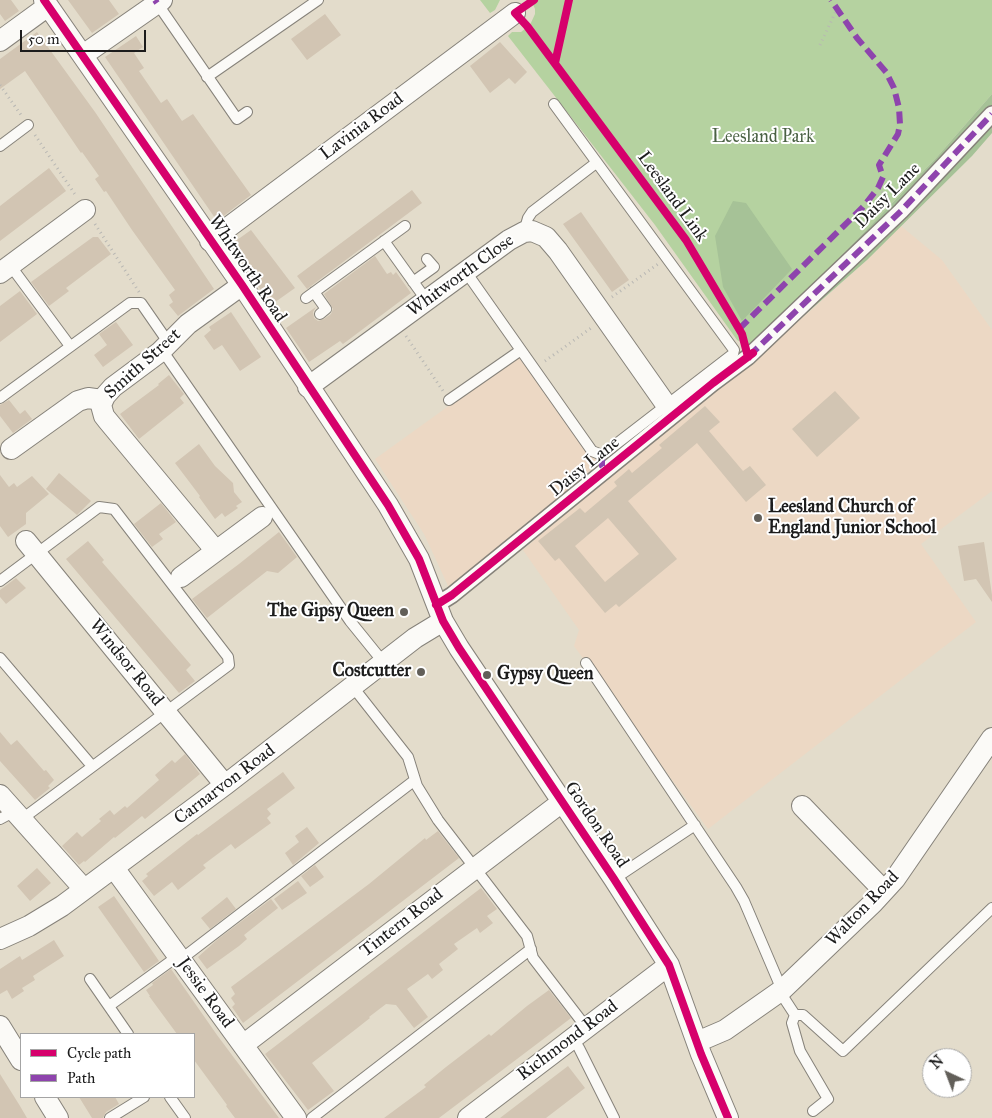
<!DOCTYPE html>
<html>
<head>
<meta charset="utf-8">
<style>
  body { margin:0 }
  #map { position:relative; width:992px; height:1118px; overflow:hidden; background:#e3dccb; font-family:"IM FELL Great Primer",serif }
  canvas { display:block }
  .legend { position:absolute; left:20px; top:1033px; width:175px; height:65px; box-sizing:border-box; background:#fff; border:1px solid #a4a4a4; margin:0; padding:6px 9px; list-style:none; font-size:15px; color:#1c1c1c }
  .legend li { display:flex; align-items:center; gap:10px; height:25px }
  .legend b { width:25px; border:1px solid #a4a4a4 }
  .north { position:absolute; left:922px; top:1048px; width:50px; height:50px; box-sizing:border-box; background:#fff; border:1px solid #a4a4a4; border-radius:50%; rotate:317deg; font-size:14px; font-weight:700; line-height:20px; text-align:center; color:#1c1c1c }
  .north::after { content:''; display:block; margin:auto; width:18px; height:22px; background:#625f59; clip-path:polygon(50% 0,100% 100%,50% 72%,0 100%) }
  .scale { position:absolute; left:20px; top:30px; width:126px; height:22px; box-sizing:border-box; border:2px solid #1c1c1c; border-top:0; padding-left:6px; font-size:15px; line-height:18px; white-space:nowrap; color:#1c1c1c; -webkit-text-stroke:4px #fff; paint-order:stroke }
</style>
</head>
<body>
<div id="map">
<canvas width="992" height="1118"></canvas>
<ul class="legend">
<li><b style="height:6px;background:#d6006c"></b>Cycle path</li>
<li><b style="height:6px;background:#8e44ad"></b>Path</li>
</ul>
<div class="north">N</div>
<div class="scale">50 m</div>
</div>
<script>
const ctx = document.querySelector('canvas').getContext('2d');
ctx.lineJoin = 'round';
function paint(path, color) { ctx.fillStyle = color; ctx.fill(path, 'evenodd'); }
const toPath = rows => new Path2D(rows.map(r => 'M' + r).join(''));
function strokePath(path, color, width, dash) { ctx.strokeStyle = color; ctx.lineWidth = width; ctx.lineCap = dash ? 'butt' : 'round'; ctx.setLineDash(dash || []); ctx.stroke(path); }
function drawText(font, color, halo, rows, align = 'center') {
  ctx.font = font + ' "IM FELL Great Primer",serif'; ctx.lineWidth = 4; ctx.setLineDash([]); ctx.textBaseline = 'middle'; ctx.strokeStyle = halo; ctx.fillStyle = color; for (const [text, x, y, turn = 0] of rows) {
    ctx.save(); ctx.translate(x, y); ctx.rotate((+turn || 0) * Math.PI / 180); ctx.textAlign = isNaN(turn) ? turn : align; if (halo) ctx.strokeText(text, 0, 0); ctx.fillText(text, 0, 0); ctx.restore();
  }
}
paint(toPath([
  [901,226,942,260,992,330,992,491,921,544,976,622,708,829,574,646,579,630,523,550,623,464,757,357,816,306,867,260],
  [518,356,601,467,449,588,424,534,375,459]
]), '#ecd8c4');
paint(toPath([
  [480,0,500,0,495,10,490,13],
  [531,0,992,0,992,94,936,158,797,301,748,346,737,340,655,225,508,36,512,32,521,32,530,25,535,14,535,9]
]), '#b5d2a0');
paint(toPath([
  [992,94,992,133,972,156,867,260,757,357,748,346,797,301,936,158],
  [733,201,746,203,792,269,742,321,723,287,715,236]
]), '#a6c297');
paint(toPath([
  [0,0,11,0,19,11,5,21,0,14],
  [68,0,109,0,119,14,92,33],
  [325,14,341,35,307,60,291,39],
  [37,32,95,112,214,289,178,316,169,305,173,302,169,295,175,290,132,230,106,191,104,192,95,179,99,176,82,152,81,153,25,71,0,89,0,59],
  [136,36,143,47,134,53,144,68,139,71,161,103,167,99,182,121,193,114,251,195,217,221,105,57],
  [500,42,527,72,515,84,509,78,490,93,470,66],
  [49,168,66,191,0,241,0,206],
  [412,190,422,203,307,289,297,276],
  [581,212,629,280,612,292,563,224],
  [251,230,295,288,271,305,230,245],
  [93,237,98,237,111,254,66,288,69,291,49,306,31,282],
  [375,256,387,274,391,272,393,275,396,272,411,293,343,344,340,341,309,362,286,328,316,307,313,312,314,318,318,321,324,319,331,314,333,309,324,294],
  [20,291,37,314,0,342,0,306],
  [231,312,261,357,240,371,222,345,214,350,204,336,211,330,209,327],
  [116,322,133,345,103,367,94,355,107,345,99,334],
  [169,375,184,394,180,398,184,403,139,439,120,414,159,385,158,384],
  [835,391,860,418,817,457,792,429],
  [9,400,20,414,25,410,32,419,13,433,0,416,0,405],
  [705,406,720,422,709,431,743,471,750,466,766,485,746,502,697,443,628,501,677,559,619,607,616,604,605,613,559,558,555,561,538,541,580,508,585,513,617,486,614,482,629,469,632,473,662,448,659,445],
  [608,518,639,554,605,582,575,546],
  [199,444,215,466,233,483,234,492,242,502,236,506,238,508,225,517,222,513,215,519,199,497,200,496,175,463],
  [59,473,91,501,77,515,46,489],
  [0,475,9,487,14,483,17,487,32,476,49,494,26,513,26,524,8,537,0,526],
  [161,503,176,522,159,534,163,539,152,547,134,524],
  [279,532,297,557,278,573,267,571,207,618,192,599,239,564],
  [88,541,104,560,102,562,191,665,186,670,195,681,179,693,66,559],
  [984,542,992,595,992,602,976,579,964,581,958,546],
  [16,578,26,588,6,604,0,597,0,590],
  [0,732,11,745,17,740,44,771,46,770,54,780,48,786,50,788,35,800,0,761],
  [185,754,200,774,145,819,142,816,115,838,114,837,85,862,84,861,79,865,62,846,77,832,82,837,101,821,99,819,110,810,114,815,125,806,127,808,159,780,155,775,172,760,175,763],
  [283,772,295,788,267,809,271,814,267,818,271,823,235,849,231,844,203,865,206,868,178,890,172,882,154,896,142,881,148,876,146,874,197,834,198,835],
  [307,827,319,843,293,865,285,853,299,842,295,836],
  [438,831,459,858,243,1023,232,1007,235,1004,231,998,235,994,231,987,369,884,425,838,426,840],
  [315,865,324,877,310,887,301,876],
  [37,868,51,883,30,901,17,886],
  [298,881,307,893,282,910,274,899],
  [481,888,497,909,487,916,493,923,480,933,477,928,454,944,458,949,439,964,443,970,432,979,428,974,407,989,428,1017,414,1028,396,1005,386,1004,369,1017,370,1018,356,1029,312,1063,334,1091,308,1110,265,1054],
  [114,896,159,961,144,972,98,907],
  [227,897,236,909,210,929,201,918],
  [271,899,278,908,244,935,247,939,239,946,207,969,198,957,218,939],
  [54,940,64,956,33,976,35,980,22,988,24,991,12,999,7,990,0,994,0,969,20,956,22,960],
  [171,969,217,1035,279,1118,235,1118,226,1106,227,1105,194,1060,194,1034,177,1034,149,996,150,996,146,990,153,985,152,983],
  [549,990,571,1018,554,1031,439,1118,384,1118,426,1087,424,1085,446,1067,489,1034,491,1036,527,1006],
  [568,1066,585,1088,576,1095,546,1118,500,1118],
  [0,1074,20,1106,27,1118,0,1118],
  [79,1097,115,1097,119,1104,106,1112,103,1118,92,1118]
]), '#d2c5b3');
const service = toPath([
  [157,3,237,119,247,112],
  [207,77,318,0],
  [0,146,28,125],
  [524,232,528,218,532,212,596,163],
  [384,241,427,301],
  [10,265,70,346],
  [466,272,592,451,602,455,733,354,734,350,554,104],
  [413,282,434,267,427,259],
  [314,292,326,309,320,314],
  [306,298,405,226],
  [162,350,350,621,384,663],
  [0,398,130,303,141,303,168,342],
  [449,400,521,350],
  [0,581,99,507,114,509,228,657,229,665,22,819],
  [0,658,92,766],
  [586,663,736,887,744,901,782,990],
  [353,687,408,757,417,786,438,820,527,936,533,958,586,1027],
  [0,819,15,811],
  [614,879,695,825],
  [180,960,415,780],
  [90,979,128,1034],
  [780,992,795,1015],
  [109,1006,178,956],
  [795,1015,803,1015,843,1051,992,908],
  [795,1015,792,1023,800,1051,828,1099,813,1111],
  [573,1038,579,1048,614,1118],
  [170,1097,185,1118],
  [110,1118,144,1097],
  [312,1118,531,949]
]);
const pedestrian = toPath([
  [436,605,452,595,713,383,748,357,901,211,992,114]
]);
const minor = toPath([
  [44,0,242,285,388,505,419,559,443,621,459,648,614,879,669,965,701,1054,728,1118],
  [0,41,48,6],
  [83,55,162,0],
  [210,241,515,13],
  [0,273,85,210],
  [308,387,509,240,524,232,532,231,546,237,558,251,667,406],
  [11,449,78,401,88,398,102,400],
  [26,541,225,785],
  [216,551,108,421,104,416,101,405,105,396,113,387,160,352,188,324,242,285],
  [181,577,262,517],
  [0,795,84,889],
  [802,806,884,891],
  [114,868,296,1118],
  [0,939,29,926,62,906,225,785,415,638,443,621],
  [0,1026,21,1060],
  [697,1042,725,1030,782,990,873,903,895,879,992,738],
  [243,1045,562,802],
  [45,1097,58,1118],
  [468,1118,669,965]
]);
strokePath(service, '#86827a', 12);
strokePath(pedestrian, '#86827a', 18);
strokePath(minor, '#86827a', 22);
strokePath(toPath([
  [820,45,837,9],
  [0,85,21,115],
  [35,135,76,196],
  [878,188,890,200],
  [95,224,139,292],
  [612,297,658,264],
  [406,336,443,391],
  [545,361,591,328]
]), '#b8b7b3', 3, [1, 4]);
strokePath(service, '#fbfaf7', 10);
strokePath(pedestrian, '#fbfaf7', 15);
strokePath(minor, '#fbfaf7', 20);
strokePath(toPath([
  [155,0,157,3],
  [739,329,863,207,878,188,883,177,879,165,898,134,900,124,899,108,894,88,886,72,857,38,831,0],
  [749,356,901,211,992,114],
  [602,455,602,466,605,470]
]), '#8e44ad', 6, [12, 6]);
strokePath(toPath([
  [44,0,242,285,388,505,419,559,443,621,459,648,614,879,669,965,701,1054,728,1118],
  [534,0,515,13,527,26,686,240,742,334,748,357],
  [555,63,569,0],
  [436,605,452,595,713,383,753,353]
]), '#d6006c', 8);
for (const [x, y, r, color] of [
  [758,518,5,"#625f59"],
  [404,612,5,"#625f59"],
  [421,672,5,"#625f59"],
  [487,675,5,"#625f59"]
]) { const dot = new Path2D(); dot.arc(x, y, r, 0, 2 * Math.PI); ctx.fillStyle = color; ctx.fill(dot); strokePath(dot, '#fff', 2); }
drawText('18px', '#1c1c1c', '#fff', [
  ["Lavinia Road",362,127,-37],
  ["Daisy Lane",888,196,-45],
  ["Leesland Link",672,197,54],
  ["Whitworth Road",247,269,56],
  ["Whitworth Close",461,276,-36],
  ["Smith Street",143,364,-42],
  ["Daisy Lane",585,467,-39],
  ["Windsor Road",126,663,51],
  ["Carnarvon Road",225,785,-37],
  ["Gordon Road",596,825,56],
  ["Walton Road",863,909,-46],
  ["Tintern Road",402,923,-38],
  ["Jessie Road",205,993,54],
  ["Richmond Road",568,1041,-37]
]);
drawText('18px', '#4a6143', '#fff', [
  ["Leesland Park",763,138]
]);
drawText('bold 18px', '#1c1c1c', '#fff', [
  ["Leesland Church of",768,508],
  ["England Junior School",768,529],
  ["The Gipsy Queen",394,612,"right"],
  ["Costcutter",411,672,"right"],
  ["Gypsy Queen",497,675]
], 'left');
</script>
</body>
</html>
